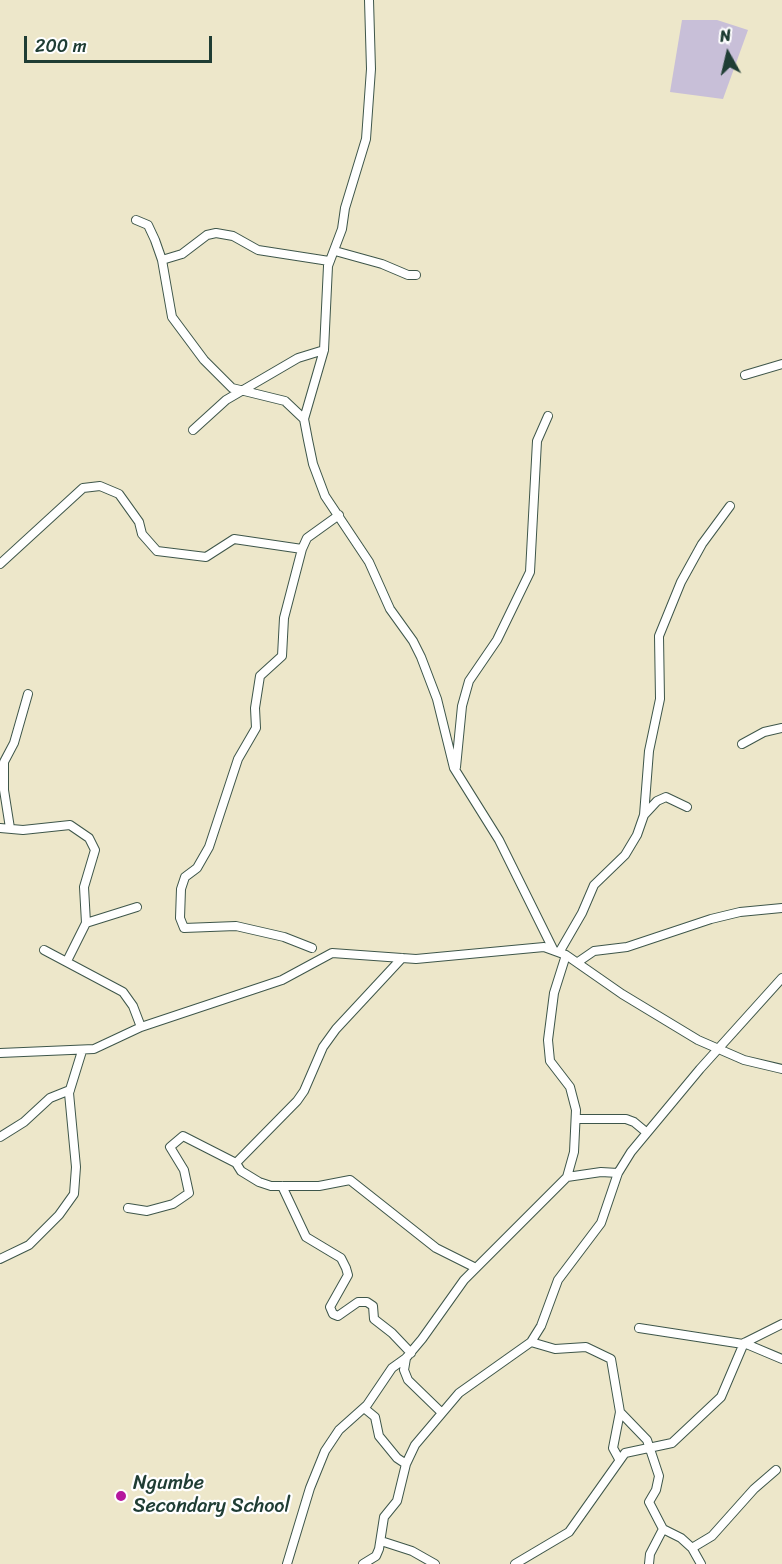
<!DOCTYPE html>
<html>
<head>
<meta charset="utf-8">
<style>
  body { margin:0 }
  #map { position:relative; width:782px; height:1564px; overflow:hidden; background:#ede7ca; font-family:Sriracha,sans-serif }
  canvas { display:block }
  .north { position:absolute; left:698px; top:24px; width:60px; height:60px; -webkit-text-stroke:4px #fff; paint-order:stroke; rotate:352deg; font-size:16px; font-weight:700; line-height:24px; text-align:center; color:#1f3d34 }
  .north::after { content:''; display:block; margin:auto; width:21px; height:27px; background:#1f3d34; clip-path:polygon(50% 0,100% 100%,50% 72%,0 100%) }
  .scale { position:absolute; left:24px; top:36px; width:188px; height:27px; box-sizing:border-box; border:3px solid #1f3d34; border-top:0; padding-left:8px; font-size:18px; line-height:21px; white-space:nowrap; color:#1f3d34; -webkit-text-stroke:4px #fff; paint-order:stroke }
</style>
</head>
<body>
<div id="map">
<canvas width="782" height="1564"></canvas>
<div class="north">N</div>
<div class="scale">200 m</div>
</div>
<script>
const ctx = document.querySelector('canvas').getContext('2d');
ctx.lineJoin = 'round';
function paint(path, color) { ctx.fillStyle = color; ctx.fill(path, 'evenodd'); }
const toPath = rows => new Path2D(rows.map(r => 'M' + r).join(''));
function strokePath(path, color, width, dash) { ctx.strokeStyle = color; ctx.lineWidth = width; ctx.lineCap = dash ? 'butt' : 'round'; ctx.setLineDash(dash || []); ctx.stroke(path); }
function drawText(font, color, halo, rows, align = 'center') {
  ctx.font = font + ' Sriracha,sans-serif'; ctx.lineWidth = 4.5; ctx.setLineDash([]); ctx.textBaseline = 'middle'; ctx.strokeStyle = halo; ctx.fillStyle = color; for (const [text, x, y, turn = 0] of rows) {
    ctx.save(); ctx.translate(x, y); ctx.rotate((+turn || 0) * Math.PI / 180); ctx.textAlign = isNaN(turn) ? turn : align; if (halo) ctx.strokeText(text, 0, 0); ctx.fillText(text, 0, 0); ctx.restore();
  }
}
paint(toPath([
  [682,20,717,20,748,30,723,99,670,92]
]), '#c8bfd8');
const minor = toPath([
  [369,0,371,69,366,139,345,208,342,229,328,266,324,350,304,419,308,440,313,464,325,496,369,562,390,609,413,641,421,657,437,699,454,768,499,840,553,949],
  [136,220,148,225,155,240,162,260,172,317,204,360,232,388,285,401,304,419],
  [335,251,382,264,408,275,416,275],
  [162,260,182,254,207,235,216,233,233,236,258,250,329,261],
  [745,375,782,364],
  [193,430,226,400,298,358,324,350],
  [0,564,83,488,100,486,119,494,139,522,142,534,157,551,206,557,234,539,302,549],
  [742,744,764,732,782,728],
  [456,767,462,706,469,681,497,640,530,572,537,441,548,416],
  [644,815,657,801,666,797,687,807],
  [0,828,23,830,70,825,89,838,95,850,84,887,86,923],
  [10,828,4,790,4,762,14,743,28,694],
  [312,948,284,937,236,926,184,928,180,918,181,889,185,877,197,868,209,847,238,759,256,728,255,708,260,676,282,656,284,618,302,549,307,538,339,515],
  [44,950,123,992,133,1006,141,1027],
  [560,951,582,913,594,885,625,855,637,835,644,815,649,751,660,699,659,636,681,582,702,544,730,506],
  [67,961,86,923,137,907],
  [578,962,594,951,627,947,711,919,740,912,782,908],
  [0,1053,94,1049,141,1027,282,980,332,953,416,959,544,947,566,955,622,994,698,1040,744,1060,782,1069],
  [576,1119,626,1119,634,1122,646,1132],
  [0,1137,24,1122,50,1098,70,1090],
  [236,1163,297,1101,304,1091,323,1047,336,1029,402,958],
  [567,1177,601,1172,618,1173],
  [282,1186,306,1237,341,1258,346,1268,348,1275,330,1307,333,1314,338,1316,358,1302,367,1302,373,1306,374,1319,392,1333,411,1353],
  [128,1208,147,1211,173,1204,189,1193,184,1170,170,1147,183,1136,236,1163,241,1171,259,1182,271,1186,319,1186,350,1180,436,1248,476,1268],
  [0,1259,29,1245,59,1215,74,1194,76,1167,69,1093,82,1051],
  [639,1328,743,1344],
  [531,1342,555,1349,586,1347,611,1359,620,1412,613,1448,619,1459],
  [744,1343,782,1359],
  [406,1358,404,1370,408,1380,441,1412],
  [364,1408,375,1417,379,1436,397,1458,406,1464],
  [620,1412,647,1440,659,1476,656,1490,649,1502,663,1529,650,1554,649,1564],
  [663,1529,681,1538,692,1548,701,1564],
  [381,1541,412,1551,435,1564],
  [692,1548,712,1536,754,1489,776,1470],
  [287,1564,310,1488,325,1451,339,1430,367,1405,392,1368,406,1358,422,1339,464,1280,567,1177,574,1152,576,1110,570,1087,550,1061,548,1040,554,993,566,955],
  [363,1564,376,1556,379,1549,384,1517,397,1501,406,1464,415,1445,459,1393,531,1342,541,1326,558,1280,601,1223,618,1173,631,1152,700,1069,782,978],
  [515,1564,569,1532,625,1453,672,1443,721,1397,744,1343,782,1324]
]);
strokePath(minor, '#3e564a', 10);
strokePath(minor, '#fff', 8);
for (const [x, y, r, color] of [
  [121,1496,6,"#b5179e"]
]) { const dot = new Path2D(); dot.arc(x, y, r, 0, 2 * Math.PI); ctx.fillStyle = color; ctx.fill(dot); strokePath(dot, '#fff', 2); }
drawText('20px', '#1f3d34', '#fff', [
  ["Ngumbe",133,1484],
  ["Secondary School",133,1507]
], 'left');
</script>
</body>
</html>
